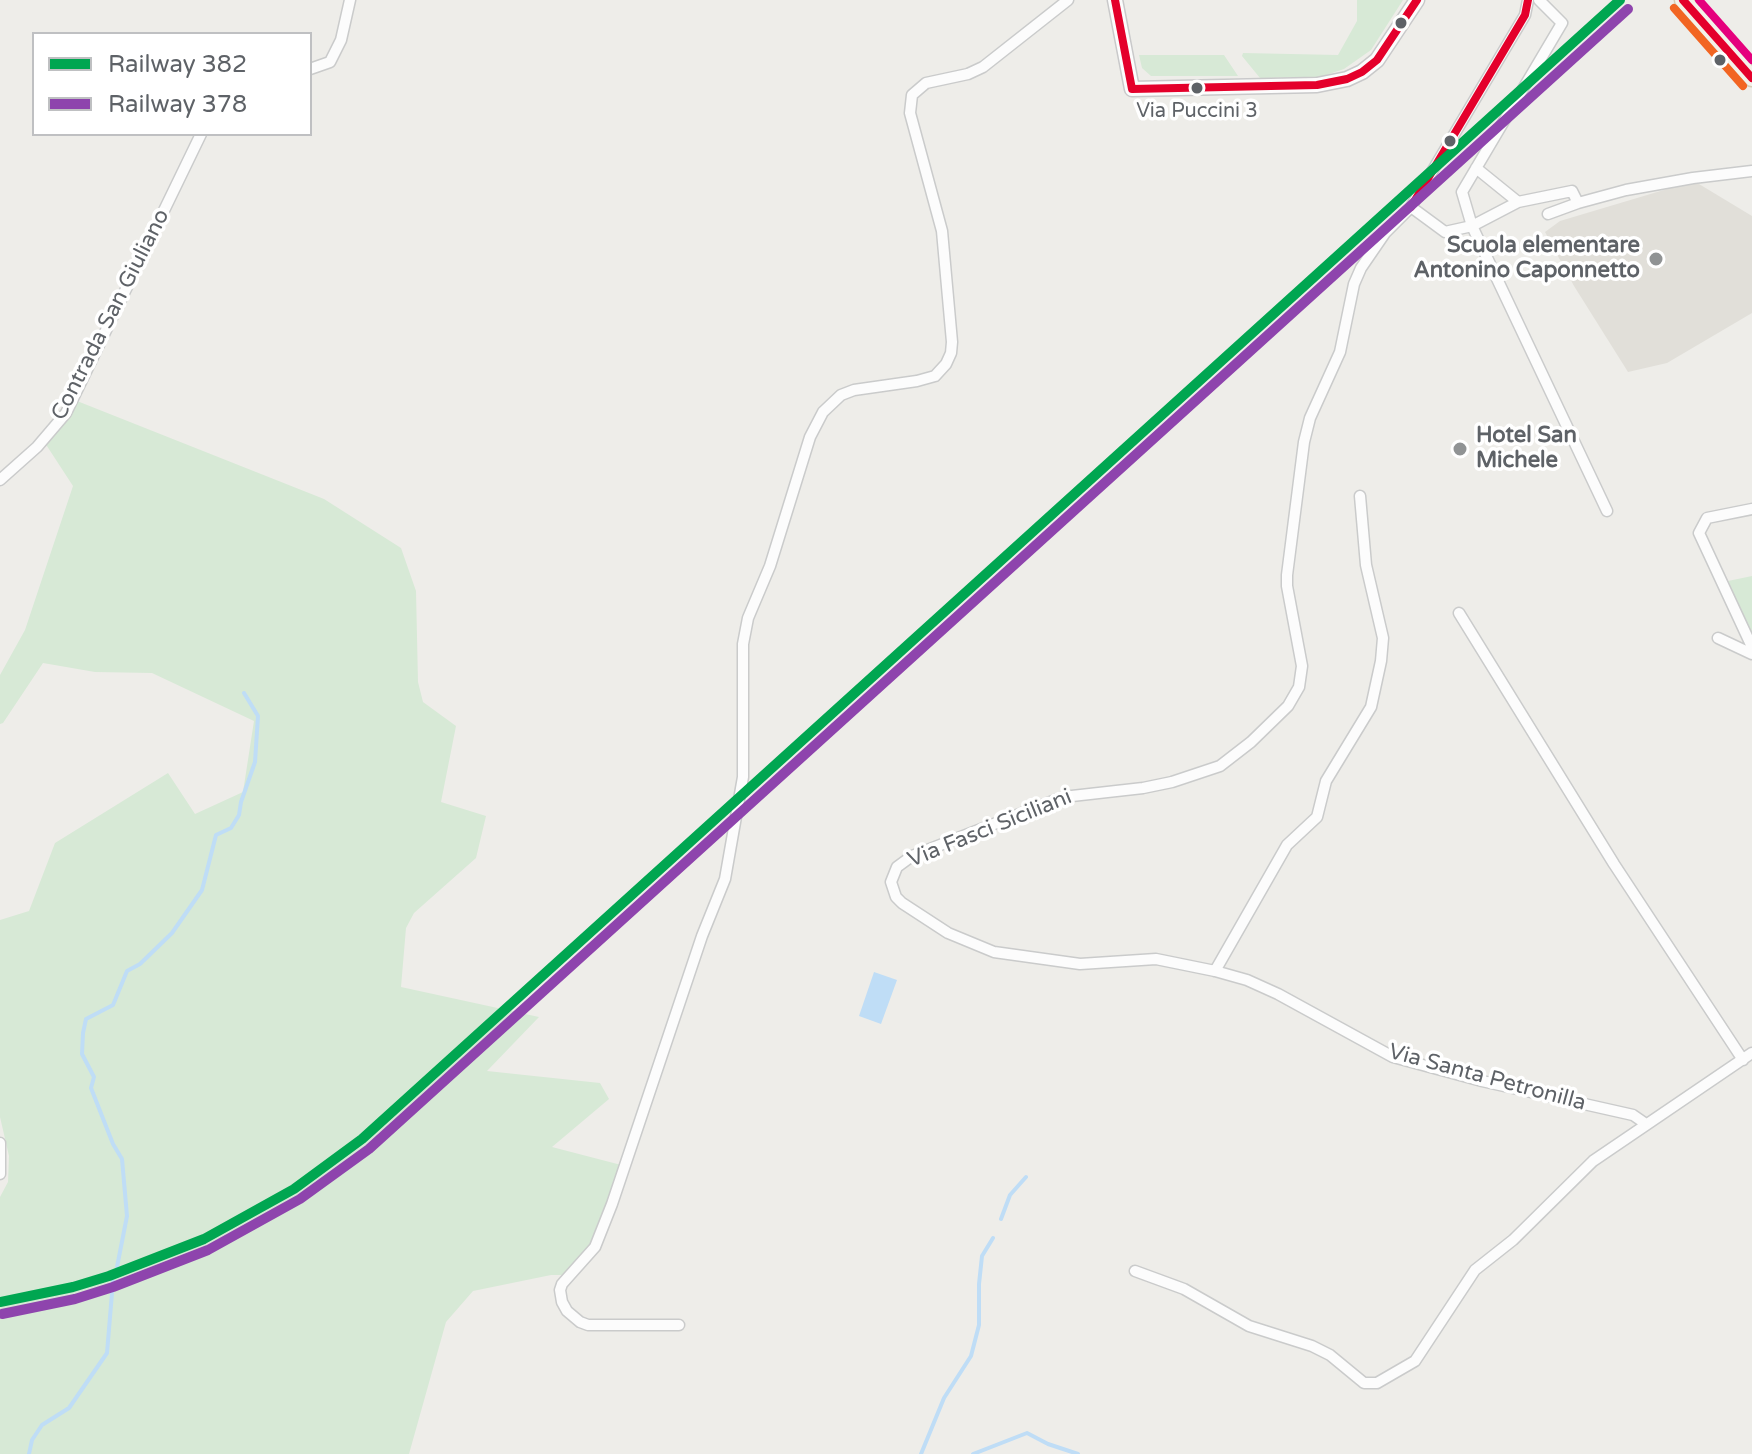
<!DOCTYPE html>
<html>
<head>
<meta charset="utf-8">
<style>
  body { margin:0 }
  #map { position:relative; width:1752px; height:1454px; overflow:hidden; background:#eeede9; font-family:"Varela Round",sans-serif }
  canvas { display:block }
  .legend { position:absolute; left:32px; top:32px; width:280px; height:104px; box-sizing:border-box; background:#fff; border:2px solid #bfc0c2; margin:0; padding:10px 14px; list-style:none; font-size:24px; color:#5e6267 }
  .legend li { display:flex; align-items:center; gap:16px; height:40px }
  .legend b { width:40px; border:2px solid #bfc0c2 }
</style>
</head>
<body>
<div id="map">
<canvas width="1752" height="1454"></canvas>
<ul class="legend">
<li><b style="height:10px;background:#00a651"></b>Railway 382</li>
<li><b style="height:10px;background:#8e44ad"></b>Railway 378</li>
</ul>
</div>
<script>
const ctx = document.querySelector('canvas').getContext('2d');
ctx.lineJoin = 'round';
function paint(path, color) { ctx.fillStyle = color; ctx.fill(path, 'evenodd'); }
const toPath = rows => new Path2D(rows.map(r => 'M' + r).join(''));
function strokePath(path, color, width, dash) { ctx.strokeStyle = color; ctx.lineWidth = width; ctx.lineCap = dash ? 'butt' : 'round'; ctx.setLineDash(dash || []); ctx.stroke(path); }
function drawText(font, color, halo, rows, align = 'center') {
  ctx.font = font + ' "Varela Round",sans-serif'; ctx.lineWidth = 7; ctx.setLineDash([]); ctx.textBaseline = 'middle'; ctx.strokeStyle = halo; ctx.fillStyle = color; for (const [text, x, y, turn = 0] of rows) {
    ctx.save(); ctx.translate(x, y); ctx.rotate((+turn || 0) * Math.PI / 180); ctx.textAlign = isNaN(turn) ? turn : align; if (halo) ctx.strokeText(text, 0, 0); ctx.fillText(text, 0, 0); ctx.restore();
  }
}
paint(toPath([
  [1694,181,1752,216,1752,313,1667,363,1628,372,1574,286,1545,232,1560,221]
]), '#e1dfd9');
paint(toPath([
  [1357,0,1403,0,1371,50,1344,69,1320,77,1260,78,1242,56,1243,53,1338,55,1357,21],
  [1139,55,1224,55,1238,76,1151,76,1142,68],
  [72,399,324,499,401,548,416,591,418,682,423,702,456,726,441,802,486,816,476,858,414,913,406,928,401,987,539,1017,487,1071,600,1083,609,1099,552,1147,625,1166,595,1247,570,1275,551,1275,473,1291,446,1322,409,1454,0,1454,0,1197,8,1182,9,1156,0,1117,0,920,29,911,55,843,168,773,195,814,243,792,254,721,152,673,95,672,43,663,3,723,0,724,0,675,25,630,73,486,43,440],
  [1752,576,1752,635,1728,581]
]), '#d7e9d6');
paint(toPath([
  [874,972,897,980,881,1024,859,1016]
]), '#bfddf6');
strokePath(toPath([
  [1001,1219,1010,1195,1026,1177],
  [117,1267,127,1216,122,1159,113,1144,91,1088,94,1077,82,1054,83,1033,86,1019,113,1005,127,971,140,964,172,933,202,890,216,835,231,828,239,815,241,802,255,762,258,716,244,693],
  [29,1454,32,1440,42,1425,69,1408,107,1353,113,1281],
  [921,1454,944,1398,971,1356,979,1325,979,1284,982,1256,993,1238],
  [973,1454,1027,1433,1048,1444,1078,1454]
]), '#bfddf6', 4);
const minor = toPath([
  [1528,0,1525,15,1411,207,1385,233,1361,268,1354,284,1340,352,1310,418,1304,442,1287,575,1287,586,1302,666,1299,687,1288,706,1251,742,1220,766,1172,782,1143,788,1063,797,912,856,897,867,891,882,896,897,902,903,948,933,994,952,1080,964,1156,959,1215,971,1247,980,1278,994,1393,1057,1482,1081,1633,1115,1646,1124],
  [310,69,330,62,341,40,350,0],
  [1476,168,1518,202,1572,191,1578,203,1626,190,1693,178,1752,171],
  [1518,202,1472,226,1462,192,1562,23,1539,0],
  [1411,207,1445,232,1472,226,1607,511],
  [1548,214,1578,203],
  [0,480,37,447,66,413,201,134],
  [1752,509,1707,518,1699,533,1752,647],
  [1459,613,1614,864,1743,1060],
  [1718,638,1752,654],
  [1215,971,1287,845,1317,817,1326,781,1371,707,1381,661,1383,638,1366,565,1360,496],
  [0,1143,0,1174],
  [1135,1271,1184,1289,1249,1326,1312,1346,1330,1355,1364,1383,1377,1383,1415,1361,1475,1270,1513,1240,1593,1161,1752,1053],
  [679,1325,588,1325,580,1322,567,1311,562,1302,560,1290,562,1284,595,1247,612,1204,702,936,725,879,743,777,743,644,748,618,770,566,810,437,823,412,841,395,854,390,917,381,935,376,946,364,951,353,952,342,942,231,910,113,912,95,926,83,968,74,983,67,1068,0]
]);
const secondary = toPath([
  [1115,0,1132,89,1317,85,1347,79,1362,72,1377,60,1417,0]
]);
const primary = toPath([
  [1683,0,1752,78]
]);
strokePath(minor, '#cacbcb', 13);
strokePath(secondary, '#c9c9ca', 17);
strokePath(primary, '#d5ceb8', 19);
strokePath(minor, '#fcfcfc', 10);
strokePath(secondary, '#fcfcfc', 14);
strokePath(primary, '#f3f2e9', 16);
strokePath(toPath([
  [1115,0,1132,89,1317,85,1347,79,1362,72,1377,60,1417,0],
  [1683,0,1752,78],
  [1411,207,1525,15,1528,0]
]), '#e4002b', 8);
strokePath(toPath([
  [1674,8,1743,86]
]), '#f26522', 8);
strokePath(toPath([
  [1699,0,1752,60]
]), '#e5007d', 8);
strokePath(toPath([
  [0,1302,73,1287,109,1276,204,1239,294,1189,362,1139,1620,0]
]), '#00a651', 10);
strokePath(toPath([
  [2,1314,75,1299,113,1287,208,1250,300,1199,369,1149,1628,9]
]), '#8e44ad', 10);
for (const [x, y, r, color] of [
  [1401,23,7,"#5e6267"],
  [1720,60,7,"#5e6267"],
  [1197,88,7,"#5e6267"],
  [1450,141,7,"#5e6267"],
  [1656,259,8,"#909394"],
  [1460,449,8,"#909394"]
]) { const dot = new Path2D(); dot.arc(x, y, r, 0, 2 * Math.PI); ctx.fillStyle = color; ctx.fill(dot); strokePath(dot, '#fff', 3); }
drawText('20px', '#5e6267', '#fff', [
  ["Via Puccini 3",1197,112]
]);
drawText('bold 22px', '#5e6267', '#fff', [
  ["Scuola elementare",1640,246],
  ["Antonino Caponnetto",1640,271],
  ["Hotel San",1476,436,"left"],
  ["Michele",1476,461,"left"]
], 'right');
drawText('22px', '#5e6267', '#fff', [
  ["Contrada San Giuliano",111,315,-63],
  ["Via Fasci Siciliani",990,829,-22],
  ["Via Santa Petronilla",1487,1078,15]
]);
</script>
</body>
</html>
